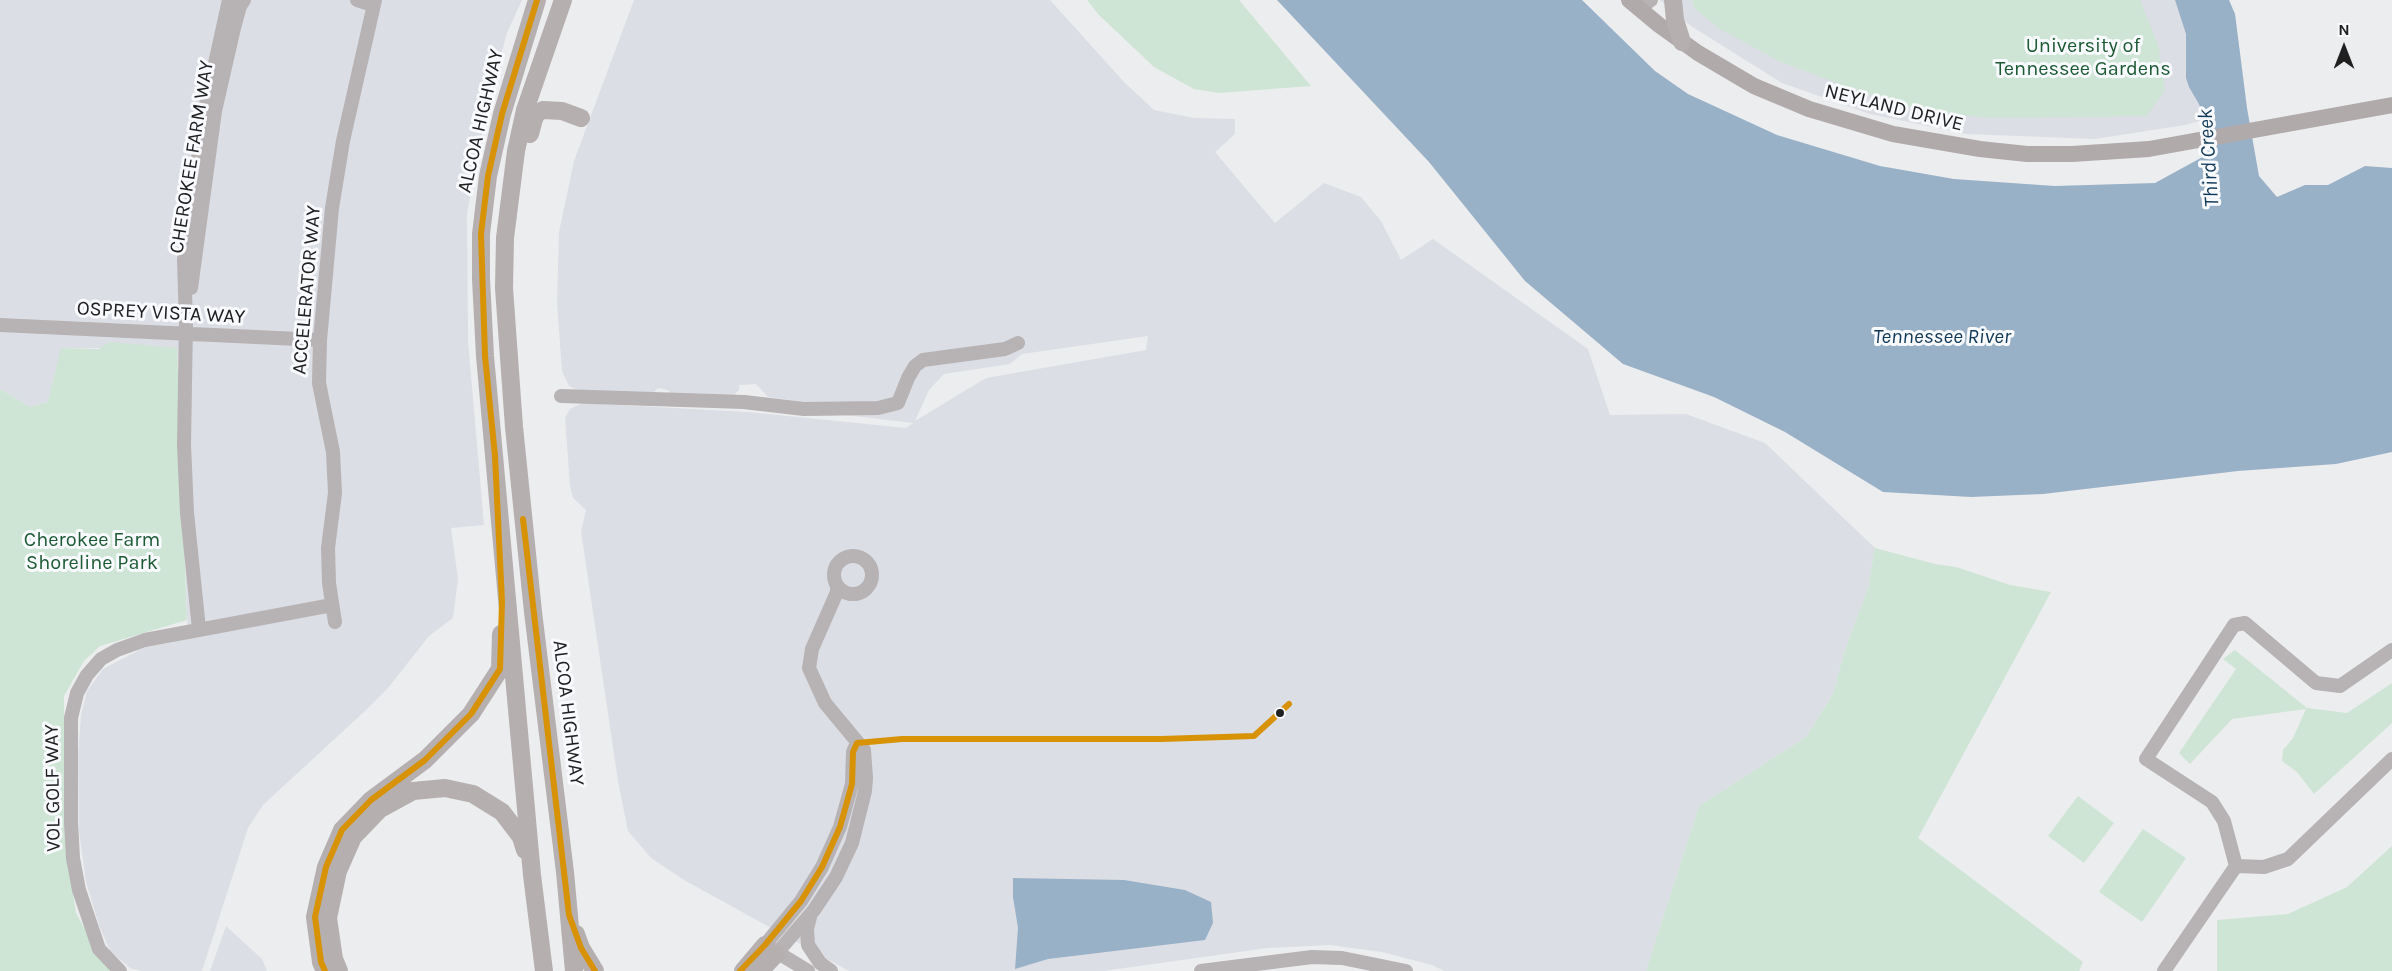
<!DOCTYPE html>
<html>
<head>
<meta charset="utf-8">
<style>
  body { margin:0 }
  #map { position:relative; width:2392px; height:971px; overflow:hidden; background:#ecedef; font-family:Karla,sans-serif }
  canvas { display:block }
  .north { position:absolute; left:2314px; top:18px; width:60px; height:60px; -webkit-text-stroke:4px #f9fafd; paint-order:stroke; rotate:0deg; font-size:16px; font-weight:700; line-height:24px; text-align:center; color:#202021 }
  .north::after { content:''; display:block; margin:auto; width:21px; height:27px; background:#202021; clip-path:polygon(50% 0,100% 100%,50% 72%,0 100%) }
</style>
</head>
<body>
<div id="map">
<canvas width="2392" height="971"></canvas>
<div class="north">N</div>
</div>
<script>
const ctx = document.querySelector('canvas').getContext('2d');
ctx.lineJoin = 'round';
function paint(path, color) { ctx.fillStyle = color; ctx.fill(path, 'evenodd'); }
const toPath = rows => new Path2D(rows.map(r => 'M' + r).join(''));
function strokePath(path, color, width, dash) { ctx.strokeStyle = color; ctx.lineWidth = width; ctx.lineCap = dash ? 'butt' : 'round'; ctx.setLineDash(dash || []); ctx.stroke(path); }
function drawText(font, color, halo, rows, align = 'center') {
  ctx.font = font + ' Karla,sans-serif'; ctx.lineWidth = 6; ctx.setLineDash([]); ctx.textBaseline = 'middle'; ctx.strokeStyle = halo; ctx.fillStyle = color; for (const [text, x, y, turn = 0] of rows) {
    ctx.save(); ctx.translate(x, y); ctx.rotate((+turn || 0) * Math.PI / 180); ctx.textAlign = isNaN(turn) ? turn : align; if (halo) ctx.strokeText(text, 0, 0); ctx.fillText(text, 0, 0); ctx.restore();
  }
}
paint(toPath([
  [0,0,522,0,507,33,489,98,467,213,468,341,484,525,451,528,458,579,453,618,429,636,388,688,365,711,263,805,248,828,202,971,141,971,130,968,110,951,99,925,86,882,79,831,78,757,81,715,87,691,103,669,143,648,188,639,177,348,62,348,48,402,30,407,0,389],
  [634,0,1050,0,1124,82,1154,110,1194,118,1235,119,1235,134,1215,152,1275,223,1324,183,1361,197,1381,221,1401,260,1433,239,1588,349,1610,415,1686,414,1765,443,1875,548,1868,588,1845,650,1833,694,1806,737,1699,806,1646,971,1444,971,1432,965,1382,952,1330,945,1268,948,1103,971,849,971,684,880,651,858,628,831,618,781,581,531,586,510,573,498,570,486,565,418,570,409,582,403,748,412,906,428,913,423,820,412,817,404,768,397,756,384,739,385,739,390,734,395,671,394,668,390,658,388,652,394,580,391,569,386,562,371,557,303,559,232,574,161],
  [1148,336,1146,350,986,378,915,421,929,390,944,374,1010,364,1022,354],
  [1660,0,2229,0,2235,14,2247,108,2185,125,2095,139,1966,134,1870,114,1782,83,1691,26],
  [226,926,262,959,267,971,210,971]
]), '#dbdee4');
paint(toPath([
  [1087,0,1239,0,1311,86,1219,93,1194,89,1154,67,1099,15],
  [1692,0,2140,0,2158,45,2165,90,2147,116,1995,118,1931,113,1853,89,1781,62,1720,29,1694,8],
  [109,342,177,348,187,620,100,646,84,661,64,696,65,842,76,913,103,962,113,971,0,971,0,389,30,407,48,402,61,348,99,349],
  [1875,548,1935,564,1956,567,2010,585,2051,592,1918,838,2083,962,2079,971,1646,971,1699,806,1806,737,1833,694,1845,650,1868,588],
  [2235,650,2307,708,2347,713,2392,683,2392,723,2314,794,2297,772,2282,761,2283,750,2293,738,2306,709,2232,719,2190,764,2179,753,2236,669,2223,659],
  [2078,796,2114,823,2084,863,2048,836],
  [2143,829,2186,858,2142,922,2099,892],
  [2392,846,2392,971,2217,971,2217,920,2288,914,2347,887]
]), '#cee5d5');
paint(toPath([
  [1277,0,1582,0,1655,71,1688,94,1777,135,1880,166,1954,179,2055,186,2155,183,2208,154,2204,120,2199,104,2189,87,2186,78,2186,34,2175,0,2229,0,2235,14,2247,108,2259,176,2277,197,2305,185,2328,185,2365,166,2392,168,2392,452,2336,464,2238,471,2043,494,1971,497,1883,492,1785,432,1714,397,1623,364,1525,281,1429,162],
  [1013,878,1124,880,1185,890,1211,902,1213,923,1205,940,1048,959,1015,969,1018,928,1013,897]
]), '#99b1c7');
strokePath(toPath([
  [357,0,373,5],
  [1639,9,1651,0],
  [191,288,215,111,234,28,240,6,244,0],
  [0,325,320,340],
  [561,396,744,402,804,409,878,408,898,403,908,378,915,366,923,360,1005,349,1018,343],
  '834 575a19 19 0 1 1 38 0a19 19 0 1 1-38 0Z',
  [335,622,329,583,328,548,335,493,333,452,319,383,320,340,332,208,343,141,375,0],
  [199,629,187,513,184,445,186,323,184,260,205,109,229,0],
  [2236,866,2224,821,2212,802,2146,759,2234,625,2245,623,2316,683,2340,686,2392,650],
  [2236,866,2264,867,2288,859,2392,759],
  [810,917,807,929,808,945,820,963,831,971],
  [776,954,814,910,836,877,852,843,865,791,866,778,864,750,825,703,809,668,812,649,837,592,837,585],
  [120,971,99,949,79,890,73,858,71,822,71,718,77,693,87,675,101,659,117,650,145,640,332,605],
  [808,971,765,945,801,901,822,867,840,827,852,784,853,752,857,743],
  [1201,971,1312,957,1342,958,1406,971],
  [2164,971,2236,866]
]), '#b7b2b3', 14);
strokePath(toPath([
  [1629,0,1659,25,1698,53,1754,86,1809,109,1893,134,1980,149,2027,154,2072,154,2149,149,2392,105]
]), '#b0aaab', 16);
strokePath(toPath([
  [537,0,502,114,488,176,481,234,481,279,485,356,532,875,544,971],
  [563,0,525,110,516,151,505,238,504,288,514,427,533,612,565,872,574,971],
  [1673,0,1675,20,1682,42],
  [530,134,534,119,537,113,543,110,562,111,581,118],
  [576,934,581,948,595,971],
  [325,971,321,962,315,917,326,867,342,830,371,800,425,760,471,714,500,669,501,634],
  [339,971,334,959,328,918,338,871,353,837,380,809,413,791,445,788,473,794,502,812,521,837,525,850],
  [743,971,765,945],
  [760,971,776,954]
]), '#b5afaf', 18);
strokePath(toPath([
  [523,519,569,915,581,948,595,971],
  [325,971,321,962,315,917,326,867,342,830,371,800,425,760,471,714,500,669,502,602,495,456,485,356,481,234,488,176,502,114,537,0],
  [740,971,765,945,801,901,822,867,840,827,852,784,853,752,857,743,902,739,1161,739,1254,736,1289,704]
]), '#d79205', 6);
for (const [x, y, r, color] of [
  [1280,713,5,"#202021"]
]) { const dot = new Path2D(); dot.arc(x, y, r, 0, 2 * Math.PI); ctx.fillStyle = color; ctx.fill(dot); strokePath(dot, '#f9fafd', 2); }
drawText('20px', '#1b5a33', '#f9fafd', [
  ["University of",2083,46],
  ["Tennessee Gardens",2083,69],
  ["Cherokee Farm",92,540],
  ["Shoreline Park",92,563]
]);
drawText('20px', '#202021', '#f9fafd', [
  ["NEYLAND DRIVE",1894,108,14],
  ["ALCOA HIGHWAY",481,121,-77],
  ["CHEROKEE FARM WAY",192,157,-81],
  ["ACCELERATOR WAY",307,290,-85],
  ["OSPREY VISTA WAY",161,313,3],
  ["ALCOA HIGHWAY",568,713,83],
  ["VOL GOLF WAY",53,788,-91]
]);
drawText('italic 21px', '#103858', '#f9fafd', [
  ["Third Creek",2209,158,-94],
  ["Tennessee River",1942,337]
]);
</script>
</body>
</html>
